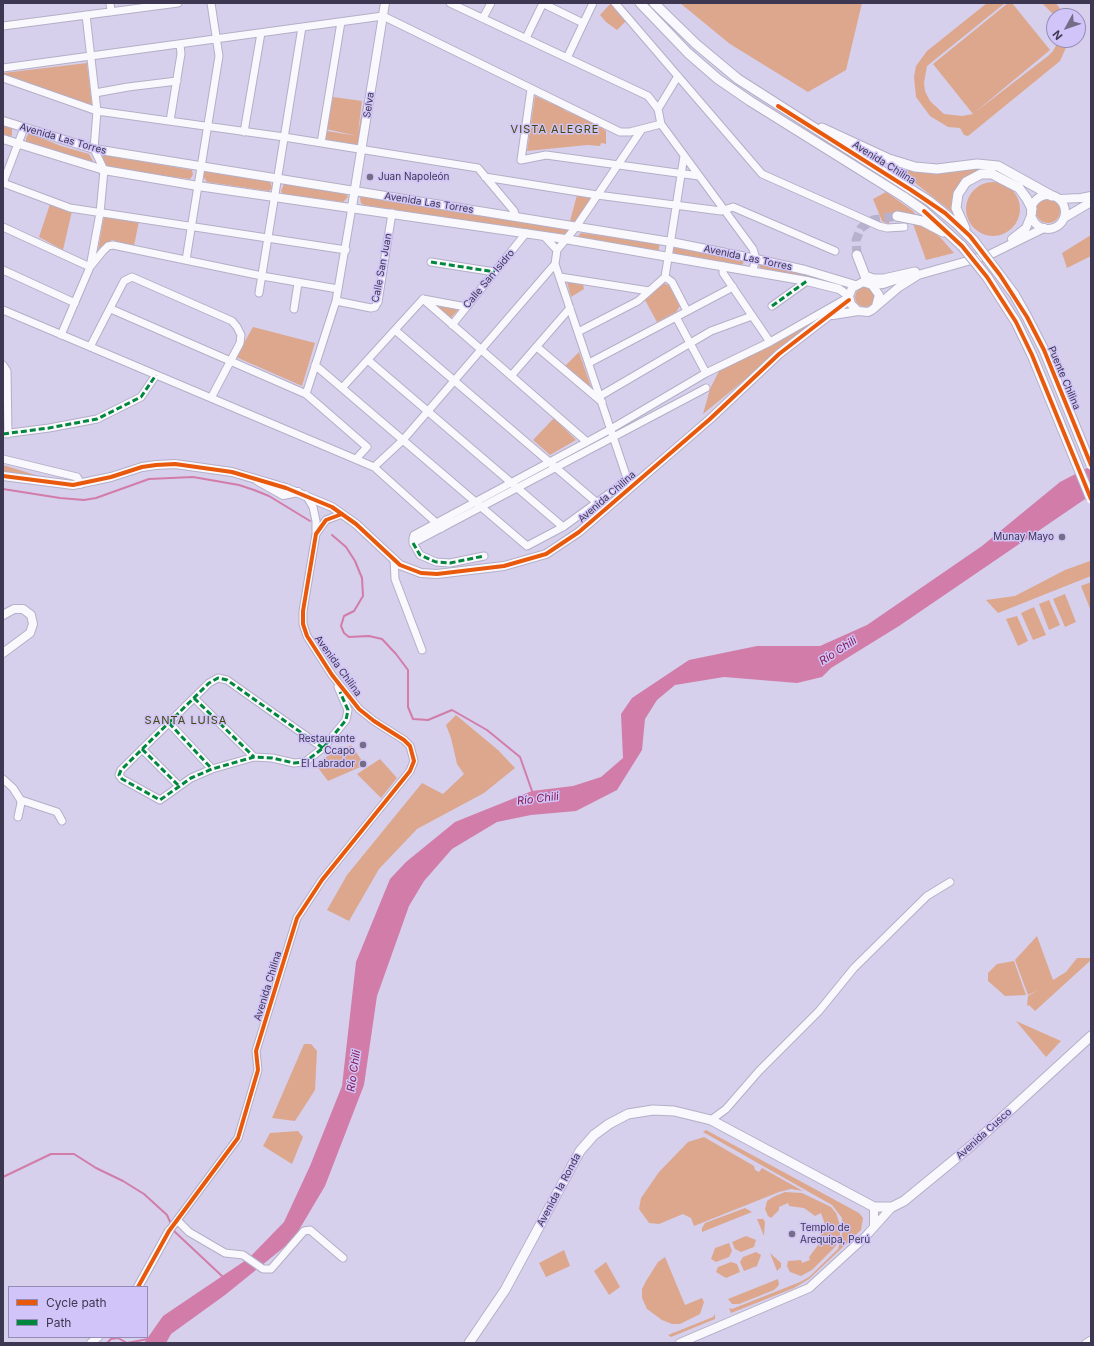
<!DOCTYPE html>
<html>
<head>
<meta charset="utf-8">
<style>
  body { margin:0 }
  #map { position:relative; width:1094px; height:1346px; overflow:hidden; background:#d6d0ec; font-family:Inter,sans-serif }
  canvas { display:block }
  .frame { position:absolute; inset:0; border:4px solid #3d3751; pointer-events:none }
  .legend { position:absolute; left:8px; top:1286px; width:140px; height:52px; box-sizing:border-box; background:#d0c4f8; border:1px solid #958cb5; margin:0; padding:5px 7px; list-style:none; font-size:12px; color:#3d3751 }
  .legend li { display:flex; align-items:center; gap:8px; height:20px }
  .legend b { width:20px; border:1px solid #958cb5 }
  .north { position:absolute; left:1046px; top:8px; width:40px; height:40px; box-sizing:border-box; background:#d0c4f8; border:1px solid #958cb5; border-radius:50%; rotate:230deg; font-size:11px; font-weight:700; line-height:16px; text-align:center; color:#3d3751 }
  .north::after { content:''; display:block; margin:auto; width:14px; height:18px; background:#736d87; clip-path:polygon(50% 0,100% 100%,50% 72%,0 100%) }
</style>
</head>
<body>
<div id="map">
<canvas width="1094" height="1346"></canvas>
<div class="frame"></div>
<ul class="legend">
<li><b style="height:5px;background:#e8590c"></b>Cycle path</li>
<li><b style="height:5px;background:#00873e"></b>Path</li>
</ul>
<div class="north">N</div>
</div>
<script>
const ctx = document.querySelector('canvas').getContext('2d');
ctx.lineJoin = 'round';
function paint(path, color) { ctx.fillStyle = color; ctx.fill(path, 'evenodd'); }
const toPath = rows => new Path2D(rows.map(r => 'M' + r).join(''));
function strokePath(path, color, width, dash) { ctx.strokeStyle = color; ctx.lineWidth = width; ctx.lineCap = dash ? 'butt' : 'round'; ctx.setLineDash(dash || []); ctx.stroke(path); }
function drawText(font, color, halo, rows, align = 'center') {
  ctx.font = font + ' Inter,sans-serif'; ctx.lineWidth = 3; ctx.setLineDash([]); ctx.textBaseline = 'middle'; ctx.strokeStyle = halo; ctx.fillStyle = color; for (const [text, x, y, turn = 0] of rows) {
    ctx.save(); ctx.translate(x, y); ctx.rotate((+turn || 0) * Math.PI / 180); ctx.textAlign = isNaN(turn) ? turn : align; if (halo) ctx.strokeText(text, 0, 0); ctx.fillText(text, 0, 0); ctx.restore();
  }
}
paint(toPath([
  [611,3,626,21,617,30,606,22,600,15],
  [680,3,862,3,846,70,808,92,730,44],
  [987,3,1005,3,927,66,924,83,925,91,930,101,944,114,962,116,973,114,933,64,1008,3,1012,3,1050,50,974,113,1048,56,1053,51,1059,40,1069,41,1060,61,968,136,964,135,960,128,948,127,930,116,916,97,914,77,916,66,927,51],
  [1042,3,1056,3,1065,16,1055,16],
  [87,63,92,106,3,75,3,73],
  [535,96,555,105,561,105,564,110,580,117,590,119,606,131,606,144,601,143,600,146,587,145,527,151],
  [333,97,362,101,358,133,364,101,368,102,360,149,325,142,327,131,357,136,326,129],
  [3,125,12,128,12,135,10,137,3,134],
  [29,133,61,146,89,154,93,161,91,164,26,142,26,138],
  [104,155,192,170,193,175,190,179,106,168,101,158],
  [984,168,984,170,971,174,953,213,904,174,907,169],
  [208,170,270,181,272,188,269,191,207,182,203,176,204,172],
  '966 209a27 27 0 1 1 54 0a27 27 0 1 1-54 0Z',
  [284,184,345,193,348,197,343,202,283,194,281,191],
  [886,192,913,211,916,215,902,212,889,214,889,224,882,221,873,199],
  [577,195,594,199,577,222,570,221],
  [362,196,568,230,567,236,364,205,361,203,360,198],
  '1036 211a12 12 0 1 1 24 0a12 12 0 1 1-24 0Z',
  [50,204,72,211,63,250,39,237],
  [104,216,139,221,134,246,112,240,98,250],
  [913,224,927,228,940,237,954,253,926,260],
  [581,233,660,243,658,253,579,238,578,236],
  [1091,235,1091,256,1067,268,1062,253],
  [677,246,745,259,742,266,677,255,674,254,673,249],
  [761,263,834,283,762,270,759,266],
  [567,282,583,284,584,289,571,297],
  [663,283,670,286,680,306,676,312,657,322,644,298],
  '855 297a10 10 0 1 1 20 0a10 10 0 1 1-20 0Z',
  [431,302,458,310,450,319],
  [820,318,703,414,710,389,719,371],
  [253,327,315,343,302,386,236,357],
  [579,352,592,390,565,366],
  [554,418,576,440,550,455,533,440],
  [3,465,58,482,3,474],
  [1090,561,1091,576,998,613,986,600,1015,596,1065,570],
  [1091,582,1091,611,1081,586],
  [1065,594,1076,622,1065,627,1053,599],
  [1049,600,1060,625,1049,630,1039,604],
  [1034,607,1046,635,1033,640,1021,613],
  [1017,616,1028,641,1018,646,1006,619],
  [456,715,498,750,515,768,484,793,417,829,379,869,349,921,327,910,347,875,422,783,443,794,464,774,457,764,451,738,446,725],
  [351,745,365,765,328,781,316,765,341,746,343,750],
  [380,759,397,778,381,798,357,774],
  [1037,936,1053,980,1066,972,1077,958,1091,958,1091,960,1035,1011,1029,1005,1027,1006,1028,996,1038,990,1028,995,1015,960],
  [1014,961,1026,995,1005,996,988,981,988,973,997,964],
  [1016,1021,1061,1041,1046,1057],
  [304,1044,311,1044,317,1051,315,1090,295,1121,272,1118],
  [706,1130,859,1213,863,1218,861,1230,809,1279,794,1288,731,1313,729,1308,732,1309,800,1282,809,1277,838,1249,843,1230,842,1218,832,1205,703,1132],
  [298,1131,303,1137,292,1164,263,1146,270,1133],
  [704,1137,754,1166,755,1170,759,1172,762,1168,803,1191,791,1189,779,1192,694,1226,691,1218,683,1214,659,1224,649,1223,639,1209,641,1198,659,1172,688,1142],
  [785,1192,802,1193,831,1207,836,1213,841,1228,839,1241,834,1248,812,1270,801,1276,790,1272,787,1266,788,1261,801,1260,802,1263,810,1260,809,1257,819,1244,821,1232,827,1230,821,1213,815,1216,804,1208,789,1206,788,1203,779,1207,779,1210,771,1218,768,1216,765,1209,767,1201,773,1197],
  [745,1208,752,1212,702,1232,702,1228,705,1223],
  [757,1219,763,1219,765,1222,764,1236],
  [746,1236,756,1240,754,1247,741,1252,735,1249,732,1242],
  [729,1243,732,1251,729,1257,716,1262,711,1259,715,1248],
  [564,1250,570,1266,546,1277,539,1263],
  [756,1252,761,1255,757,1266,744,1271,740,1262,743,1257],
  [770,1253,781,1263,781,1267,777,1271],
  [665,1257,685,1305,702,1298,704,1302,700,1314,680,1324,672,1324,662,1320,647,1309,642,1298,642,1289,646,1281,658,1262],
  [606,1262,620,1287,609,1295,594,1271],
  [731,1262,737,1264,740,1272,726,1278,716,1272,718,1267],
  [778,1279,779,1285,774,1290,739,1304,732,1304,728,1299],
  [715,1314,715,1319,671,1337,668,1335,713,1317]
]), '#dda78d');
paint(toPath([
  [1091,466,1091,495,899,626,831,668,822,677,797,683,724,677,675,685,657,700,645,719,642,750,617,790,576,811,531,815,497,822,452,849,424,881,409,906,377,996,364,1085,325,1186,293,1240,225,1295,171,1334,166,1343,144,1343,163,1316,249,1258,284,1222,310,1166,342,1086,356,962,390,879,406,862,455,822,532,791,573,786,601,777,623,758,621,714,632,698,689,660,757,646,820,646,867,625,982,546,1060,482]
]), '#d27caa');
strokePath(toPath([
  [3,489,60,498,84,500,96,498,149,479,193,477,239,485,254,490,269,496,310,521],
  [332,535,346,547,355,561,362,578,363,596,354,611,344,616,341,626,344,633,349,637,369,636,382,639,396,654,408,670,408,707,413,719,428,720,452,710,487,730,520,757,532,791],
  [3,1177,51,1154,74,1154,96,1168,123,1181,144,1194,167,1215,171,1224],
  [173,1228,175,1232,223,1277],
  [107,1343,111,1339,118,1338,127,1343,148,1339]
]), '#d27caa', 2);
strokePath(toPath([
  [857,255,856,240,861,228,873,220,897,216]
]), '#b7b1cd', 9, [9, 4.5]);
const minor = toPath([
  [110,3,111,12],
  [450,3,648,96,658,109,661,124,753,249,756,259,752,272],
  [542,3,583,23],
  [615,3,762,174,879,226,887,228,904,227],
  [483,18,491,3],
  [3,26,178,3],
  [526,38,543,3],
  [567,58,593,3],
  [3,68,383,16,620,132,630,132,661,124],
  [3,78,97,111,284,137,478,168,514,211,516,217],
  [531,89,521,160,546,155,699,176],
  [95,93,128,87,177,81],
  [658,109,678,76],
  [170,121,181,54,180,44],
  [244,132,261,33],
  [321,143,341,22],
  [485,177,597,195,721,211,733,207,835,251],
  [3,183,70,208,346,250],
  [3,183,24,128],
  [3,227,90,267,103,251,108,246,113,245,262,276,338,289],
  [544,236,557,250],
  [186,260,219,56,211,3],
  [431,262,495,272],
  [723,266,723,273,770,342],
  [3,270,75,303],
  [560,277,649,291],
  [665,277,672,282,687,311],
  [259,293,302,27],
  [423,299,587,442],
  [423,299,466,307],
  [336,301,371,308,375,307,378,302,392,213],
  [772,306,807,281],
  [111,309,306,394,367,447,356,459],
  [294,309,298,283],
  [3,310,374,467,442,528],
  [676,317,706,373],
  [452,325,526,233],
  [395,330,596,502],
  [578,332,638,301,665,277,684,156],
  [61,335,90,267,100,213,104,170,94,149,97,111,86,15],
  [90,347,124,281,132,277,232,321,237,327,241,335,240,343,211,398],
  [537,347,602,402],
  [369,361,563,527],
  [589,363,733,287],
  [3,365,7,371,8,434],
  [315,365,527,546,563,527,621,485,629,482],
  [511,376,570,308],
  [342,388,423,299],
  [306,394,336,301,352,207],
  [600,396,711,331,752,316],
  [3,434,49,428,97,419,141,397,156,375],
  [3,459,77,477,81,484],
  [374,467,403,440,555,264],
  [630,487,555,264,557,250,576,227,642,129],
  [306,495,313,507,316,521,316,532],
  [413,543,706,388],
  [484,556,450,563,436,562,420,555,413,543,413,538,414,535,611,429,706,373,770,342,849,297],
  [394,559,395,579,422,650],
  [194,698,254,757],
  [169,723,212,769],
  [323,748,227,680,218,678,209,683,121,770,119,775,122,779,160,800,191,778,212,769,254,757,272,758,294,763,305,762,323,748,346,720,348,710,338,687],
  [142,749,178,785],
  [3,779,13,788,20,799,21,803,18,817],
  [21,800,57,812,62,821],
  [711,1120,726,1109,759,1071,819,1011,854,968,927,896,950,882],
  [177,1220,189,1232,225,1253,243,1255,263,1269,271,1269,304,1231,310,1230,343,1258],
  [169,1231,238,1138,258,1070,256,1051,297,918,322,880,410,771,414,761,410,746,404,740,374,721,359,709,332,675,307,636,303,624,303,611,316,534,326,520,342,514],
  [1086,1343,1091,1340]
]);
const tertiary = toPath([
  [3,121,94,149,671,242,756,259,805,270,855,285],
  [3,139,104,170,198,186,565,239,807,281,839,289,849,296],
  '1031 212a17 17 0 1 1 34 0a17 17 0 1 1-34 0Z',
  [1059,199,1081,198,1091,196],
  [352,207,385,3],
  [1064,218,1091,202],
  [1012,239,1026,228,1032,213],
  [872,285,883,284,904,277],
  [876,306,879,295,872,285,863,282,852,288,849,296,851,304,858,311,868,312,872,310,899,287,918,275,989,255,1044,228],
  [833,315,858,311],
  [3,476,73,485,111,477,142,467,156,465,175,464,232,472,286,488,332,507,356,524,400,565,421,573,437,574,504,566,546,554,579,532,710,419,779,354,849,300],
  [258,481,283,495,298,492],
  [3,615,14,609,23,609,31,615,33,624,30,633,3,653],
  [874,1207,874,1227],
  [138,1287,169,1231],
  [91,1343,98,1337],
  [680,1343,809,1288,866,1236,892,1207]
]);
const secondary = toPath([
  [640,3,688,53,718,79,750,101,904,197,924,211,962,246],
  [654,3,696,44,738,79,929,201,957,224,974,241],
  [822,128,889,159,915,167,937,169,977,164,998,166,1052,196],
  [897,216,922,221,943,232],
  [965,228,956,208,958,194,966,182,981,174,992,174,1019,188,1027,199,1032,209],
  [857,255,867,281],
  [865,276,873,279,884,279,915,272],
  [469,1343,505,1290,580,1151,594,1135,609,1124,628,1114,653,1110,674,1111,711,1120,874,1207,892,1207,904,1201,971,1146,1091,1036]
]);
strokePath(minor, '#b4afc7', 9);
strokePath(tertiary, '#b4afc7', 10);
strokePath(secondary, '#b4afc7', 11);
strokePath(minor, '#f9f8fc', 7);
strokePath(tertiary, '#f9f8fc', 8);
strokePath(secondary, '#f9f8fc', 9);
const secondaryBridge = toPath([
  [974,241,1014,294,1027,317,1044,350,1091,465],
  [962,246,987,277,1016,322,1032,355,1091,499]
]);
strokePath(secondaryBridge, '#b4afc7', 11, []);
strokePath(secondaryBridge, '#f9f8fc', 9);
strokePath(toPath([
  [431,262,495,272],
  [772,306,807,281],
  [3,434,49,428,97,419,141,397,156,375],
  [413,543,420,555,436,562,450,563,484,556],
  [194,698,254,757],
  [169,723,212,769],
  [323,748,227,680,218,678,209,683,121,770,119,775,122,779,160,800,191,778,212,769,254,757,272,758,294,763,305,762,323,748,346,720,348,710,340,692],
  [142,749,178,785]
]), '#00873e', 3, [6, 3]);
strokePath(toPath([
  [778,106,911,190,945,213,970,236,1000,275,1027,317,1044,350,1091,465],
  [924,211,962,246,987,277,1016,322,1032,355,1091,499],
  [3,476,73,485,111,477,142,467,156,465,175,464,232,472,286,488,332,507,356,524,400,565,421,573,437,574,504,566,546,554,579,532,710,419,779,354,849,300],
  [138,1287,169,1231,238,1138,258,1070,256,1051,297,918,322,880,410,771,414,761,410,746,404,740,374,721,359,709,332,675,307,636,303,624,303,611,316,534,326,520,342,514]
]), '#e8590c', 4);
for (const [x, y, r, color] of [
  [370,177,4,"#736d87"],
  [1062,537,4,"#736d87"],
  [363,745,4,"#736d87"],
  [363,764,4,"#736d87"],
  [792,1234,4,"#736d87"]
]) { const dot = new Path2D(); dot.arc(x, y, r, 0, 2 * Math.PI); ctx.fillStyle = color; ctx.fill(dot); strokePath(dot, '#d0c4f8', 1.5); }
drawText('10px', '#3d3751', '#d0c4f8', [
  ["Selva",369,105,-81],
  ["Avenida Las Torres",63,139,16],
  ["Avenida Chilina",884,163,32],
  ["Avenida Las Torres",429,203,9],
  ["Avenida Las Torres",748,258,12],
  ["Calle San Juan",382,268,-79],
  ["Calle San Isidro",489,279,-50],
  ["Puente Chilina",1064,378,67],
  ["Avenida Chilina",607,497,-41],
  ["Avenida Chilina",338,666,54],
  ["Avenida Chilina",268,986,-73],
  ["Avenida Cusco",984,1134,-42],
  ["Avenida la Ronda",559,1190,-62]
]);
drawText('10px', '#3d3751', '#d0c4f8', [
  ["Juan Napoleón",378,177,"left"],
  ["Munay Mayo",1054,537],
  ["Restaurante",355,739],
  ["Ccapo",355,751],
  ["El Labrador",355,764],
  ["Templo de",800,1228,"left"],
  ["Arequipa, Perú",800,1240,"left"]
], 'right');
ctx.letterSpacing = '1px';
drawText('11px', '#42480b', '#d0c4f8', [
  ["VISTA ALEGRE",555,130],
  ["SANTA LUISA",186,721]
]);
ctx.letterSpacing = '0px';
drawText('italic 11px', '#871851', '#d0c4f8', [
  ["Río Chili",838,651,-33],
  ["Río Chili",538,799,-7],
  ["Río Chili",354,1071,-82]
]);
</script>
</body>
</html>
